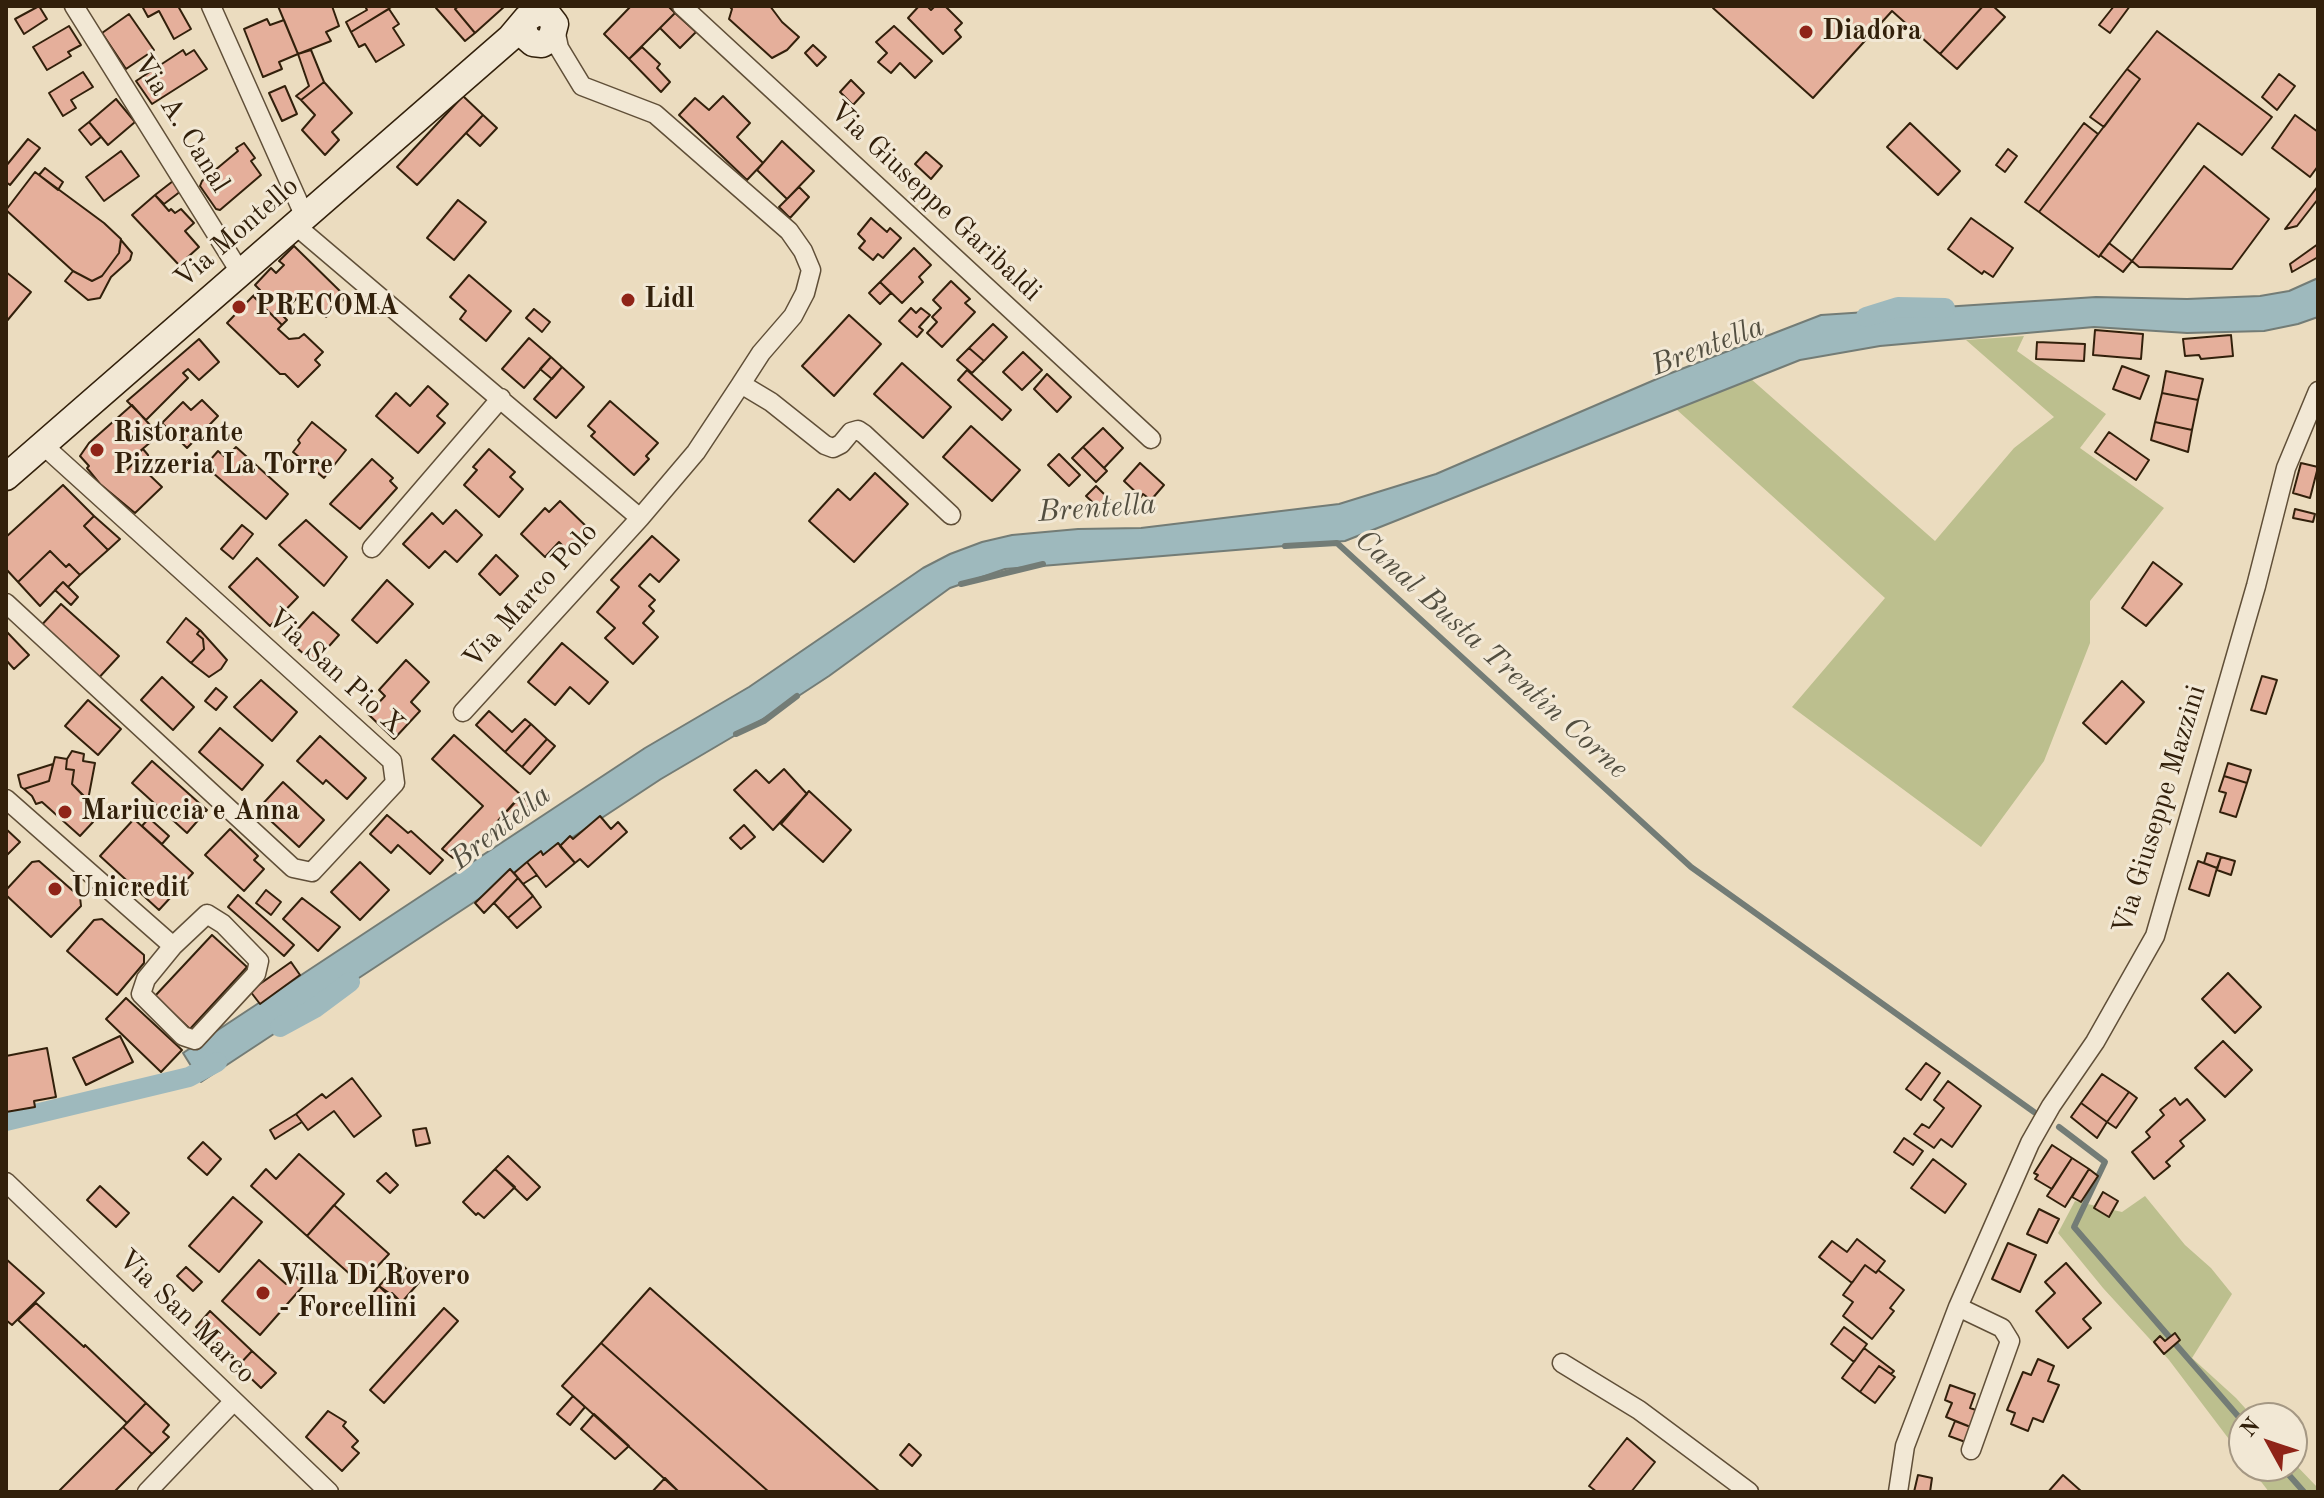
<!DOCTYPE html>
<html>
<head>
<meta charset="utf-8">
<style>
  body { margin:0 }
  #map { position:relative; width:2324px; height:1498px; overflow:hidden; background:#ebdcbf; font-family:"Old Standard TT",serif }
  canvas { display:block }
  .frame { position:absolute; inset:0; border:8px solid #32200b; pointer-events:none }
  .north { position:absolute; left:2228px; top:1402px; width:80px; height:80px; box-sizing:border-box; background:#f2e8d5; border:2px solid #a59884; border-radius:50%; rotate:310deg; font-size:22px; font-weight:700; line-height:32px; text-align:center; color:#32200b }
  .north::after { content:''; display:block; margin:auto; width:28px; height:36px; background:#8f2418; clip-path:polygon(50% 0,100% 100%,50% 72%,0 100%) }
</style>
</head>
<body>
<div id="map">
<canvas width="2324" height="1498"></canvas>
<div class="frame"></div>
<div class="north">N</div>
</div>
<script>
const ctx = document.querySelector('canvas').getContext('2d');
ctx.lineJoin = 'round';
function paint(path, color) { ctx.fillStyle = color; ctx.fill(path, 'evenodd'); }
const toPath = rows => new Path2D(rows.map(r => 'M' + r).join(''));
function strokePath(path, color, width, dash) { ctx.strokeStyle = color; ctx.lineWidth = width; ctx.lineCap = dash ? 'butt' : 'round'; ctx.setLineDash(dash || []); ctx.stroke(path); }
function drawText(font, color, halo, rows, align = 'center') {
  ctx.font = font + ' "Old Standard TT",serif'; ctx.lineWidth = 6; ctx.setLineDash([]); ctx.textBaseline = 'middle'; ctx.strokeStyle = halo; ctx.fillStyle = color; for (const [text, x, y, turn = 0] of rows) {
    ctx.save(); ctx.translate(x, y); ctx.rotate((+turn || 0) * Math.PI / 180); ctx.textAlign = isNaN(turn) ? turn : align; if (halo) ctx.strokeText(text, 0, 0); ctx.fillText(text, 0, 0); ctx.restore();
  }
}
paint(toPath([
  [2024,336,2017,351,2106,414,2080,448,2164,508,2090,601,2090,643,2044,761,1981,847,1792,707,1885,598,1676,409,1751,379,1935,541,2014,448,2054,417,1966,340],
  [2145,1196,2185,1245,2211,1268,2232,1294,2192,1358,2236,1398,2254,1418,2244,1418,2244,1459,2169,1360,2103,1288,2058,1233,2075,1201,2122,1212],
  [2292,1461,2318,1488,2318,1492,2269,1492,2249,1466,2292,1466]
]), '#bcbf8e');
const water = toPath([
  [2318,278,2318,317,2298,324,2264,331,2187,333,2094,327,1880,346,1800,360,1345,541,1005,569,950,588,829,676,768,716,661,779,201,1082,183,1053,645,748,749,687,923,568,950,554,982,542,1012,535,1078,529,1141,528,1339,504,1436,474,1666,375,1821,315,2096,297,2187,299,2260,296,2289,291,2318,278]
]);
paint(water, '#9eb9bd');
strokePath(water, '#737c76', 2);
strokePath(toPath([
  [1285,546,1337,543,1691,867,2034,1112],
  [961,584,1043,564],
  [736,734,764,721,797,696],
  [2059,1127,2105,1162,2074,1227,2244,1423],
  [2281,1466,2304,1492]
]), '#737c76', 6);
strokePath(toPath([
  [1866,317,1898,307,1945,308],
  [280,1027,315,1008,350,982],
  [6,1121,189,1077,217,1062]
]), '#9eb9bd', 20);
const building = toPath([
  [39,6,47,19,24,34,15,19,39,6],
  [142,6,178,6,191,29,174,39,159,11,148,17,142,6],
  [278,6,332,6,339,26,326,32,331,41,298,54,278,6],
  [365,6,393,6,351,32,346,22,367,10,365,6],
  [438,6,459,6,455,9,475,33,465,41,436,8,438,6],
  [459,6,505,6,475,33,455,9,459,6],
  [631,6,668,6,675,13,629,59,604,34,631,6],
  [729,6,770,6,782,22,799,37,787,50,772,58,729,19,732,9,729,6],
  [919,6,927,6,931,10,935,6,945,6,962,23,955,30,961,37,943,54,908,18,919,6],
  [1715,6,1983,6,1940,54,1892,11,1813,98,1713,8,1715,6],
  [1983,6,1993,6,2005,17,1957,69,1940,54,1983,6],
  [2114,6,2130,6,2110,33,2099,25,2114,6],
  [389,9,399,24,393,28,404,45,376,62,365,44,359,47,351,32,389,9],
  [675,13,696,32,680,48,660,28,675,13],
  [129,14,154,50,126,69,102,33,129,14],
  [267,19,270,25,284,20,298,54,279,62,282,69,263,77,244,29,267,19],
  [69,26,81,45,68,52,71,56,47,70,33,47,69,26],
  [894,26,932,61,915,78,900,63,891,73,878,62,887,53,876,42,894,26],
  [2157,31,2272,117,2242,155,2198,123,2099,257,2039,212,2140,79,2127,69,2157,31],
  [813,45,826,57,817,66,805,53,813,45],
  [642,47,660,64,657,68,670,82,661,92,629,59,642,47],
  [183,50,186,55,194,50,207,69,152,104,136,81,183,50],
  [311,50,324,82,301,100,296,96,309,86,298,54,311,50],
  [2127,69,2140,79,2104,127,2090,117,2127,69],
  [83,72,93,87,71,100,76,108,63,116,49,93,83,72],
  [2279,74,2295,86,2277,110,2262,97,2279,74],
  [851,80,864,93,853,105,840,92,851,80],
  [324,82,352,113,332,132,339,140,325,155,302,130,315,115,301,100,324,82],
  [285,86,297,114,282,121,269,93,285,86],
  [463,96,483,115,417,185,397,167,463,96],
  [723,96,750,123,737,137,763,163,747,180,679,115,695,98,709,110,723,96],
  [116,99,135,122,108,145,89,122,116,99],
  [483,115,497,128,480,146,466,133,483,115],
  [2295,115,2318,132,2318,166,2310,177,2272,148,2295,115],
  [89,122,101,137,91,145,79,130,89,122],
  [1910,123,1960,171,1938,195,1887,147,1910,123],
  [2084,123,2098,134,2039,212,2025,202,2084,123],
  [28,139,40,148,10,185,6,182,6,166,28,139],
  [782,141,814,171,787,199,757,170,782,141],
  [244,143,255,158,251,161,261,175,220,210,216,209,200,186,202,181,238,151,236,148,244,143],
  [2008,149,2017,156,2005,172,1996,165,2008,149],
  [121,151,139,176,104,201,86,177,121,151],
  [926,152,942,166,931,179,915,164,926,152],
  [2204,166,2269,219,2232,269,2139,267,2132,261,2204,166],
  [45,168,63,182,58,190,39,175,45,168],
  [35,172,104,223,121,239,119,253,102,276,92,281,73,271,6,210,35,172],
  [173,181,181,191,164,204,155,195,173,181],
  [2318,186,2318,199,2297,226,2285,229,2318,186],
  [799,187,809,197,790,218,779,207,799,187],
  [155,195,169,211,171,209,175,213,181,209,194,223,185,231,199,247,179,265,132,215,155,195],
  [458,200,486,222,454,260,427,238,458,200],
  [871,218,887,232,890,228,901,238,883,258,878,254,873,260,859,248,865,241,858,234,871,218],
  [1971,218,2013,248,1993,277,1984,271,1982,274,1948,249,1971,218],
  [121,240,132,253,130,260,111,277,100,298,88,300,65,281,73,271,92,281,102,276,119,253,121,240],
  [2109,243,2132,261,2123,272,2100,255,2109,243],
  [2318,244,2318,257,2292,272,2290,264,2318,244],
  [294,246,346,297,326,317,302,293,281,314,287,320,282,325,253,296,260,290,255,285,271,268,276,273,284,265,279,261,294,246],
  [914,248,931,265,919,277,923,282,902,303,880,282,914,248],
  [6,272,31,292,6,322,6,272],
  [469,275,511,311,486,341,460,319,466,311,450,297,469,275],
  [951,281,970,299,965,303,975,312,942,347,927,333,937,322,932,317,941,308,933,300,951,281],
  [880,282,891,293,880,304,869,293,880,282],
  [253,296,282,325,278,329,289,339,299,338,304,334,323,352,315,360,320,365,298,387,285,374,280,374,227,323,253,296],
  [911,308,916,313,921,308,930,315,919,327,923,330,917,337,899,321,911,308],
  [534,309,550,322,542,332,526,318,534,309],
  [849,315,881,344,834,396,802,366,849,315],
  [993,324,1007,337,984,361,969,348,993,324],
  [2095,330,2143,334,2141,359,2093,355,2095,330],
  [2231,335,2233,356,2201,359,2199,355,2185,356,2183,339,2231,335],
  [529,338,551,357,524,388,502,369,529,338],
  [199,339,219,362,199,380,188,369,183,373,188,378,146,420,127,401,199,339],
  [2037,342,2085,344,2084,361,2036,359,2037,342],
  [969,348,984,361,972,373,957,360,969,348],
  [1023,352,1042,370,1022,390,1003,372,1023,352],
  [551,357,562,367,552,379,540,369,551,357],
  [902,363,951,407,923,438,874,394,902,363],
  [2122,366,2149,376,2140,399,2113,389,2122,366],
  [562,367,584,387,556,418,534,399,562,367],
  [967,370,1011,410,1002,420,958,380,967,370],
  [2166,371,2203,379,2198,400,2162,393,2166,371],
  [1047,374,1071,397,1057,412,1034,389,1047,374],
  [428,386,448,404,437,416,445,423,418,453,376,416,396,393,410,406,428,386],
  [2162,393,2198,400,2192,430,2155,422,2162,393],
  [202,400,218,416,187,448,162,423,183,402,191,410,202,400],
  [610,401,658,443,646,456,649,459,634,475,591,436,595,432,588,426,610,401],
  [132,405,159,435,120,468,124,473,135,461,162,487,135,513,100,484,87,468,89,466,80,456,89,443,132,405],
  [312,422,346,450,324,478,293,452,300,443,298,440,312,422],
  [2155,422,2192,430,2188,452,2151,440,2155,422],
  [971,426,1020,470,992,501,943,457,971,426],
  [1103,428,1123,448,1104,468,1083,447,1103,428],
  [2109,432,2149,460,2136,480,2095,452,2109,432],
  [236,447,288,494,266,519,205,466,218,451,226,458,236,447],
  [1083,447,1107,471,1096,482,1072,458,1083,447],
  [143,449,148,455,149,465,145,471,133,458,143,449],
  [489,449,515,472,510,477,523,489,499,517,464,485,477,470,473,467,489,449],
  [1059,454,1080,475,1069,486,1048,465,1059,454],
  [372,459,393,478,390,481,397,488,360,529,330,504,372,459],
  [1140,463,1164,485,1151,500,1143,494,1141,497,1124,481,1140,463],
  [2301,463,2318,467,2310,498,2293,493,2301,463],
  [875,473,908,504,854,562,809,521,838,489,850,500,875,473],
  [63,485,94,516,84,526,108,550,80,575,69,564,66,567,50,551,18,582,6,569,6,537,63,485],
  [1096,486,1112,502,1103,512,1086,496,1096,486],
  [560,501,589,529,568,551,559,542,545,557,521,534,545,508,549,512,560,501],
  [2295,509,2315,514,2313,522,2293,518,2295,509],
  [456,510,482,535,457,562,445,551,429,568,403,544,432,513,443,524,456,510],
  [94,516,120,539,108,550,84,526,94,516],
  [306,520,347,557,324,586,279,545,306,520],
  [242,525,253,534,233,559,221,549,242,525],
  [652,536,679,560,659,582,650,574,639,586,655,600,649,606,654,611,643,623,658,637,633,664,605,638,615,628,597,612,619,587,611,580,652,536],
  [50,551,66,567,69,564,80,575,68,587,63,582,40,606,18,582,50,551],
  [496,555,518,576,500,595,479,574,496,555],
  [257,558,298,597,270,626,229,587,257,558],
  [2153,562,2182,584,2146,626,2122,608,2153,562],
  [387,580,413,604,377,643,352,620,387,580],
  [63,582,78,597,71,605,55,590,63,582],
  [61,604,119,656,95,682,38,629,61,604],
  [313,612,339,635,314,663,288,640,313,612],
  [186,618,200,630,197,634,203,639,204,649,191,663,167,642,186,618],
  [200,630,227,660,221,669,209,677,191,663,204,649,203,639,197,634,200,630],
  [6,631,29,655,14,669,6,660,6,631],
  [562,643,608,682,589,704,570,687,555,705,528,682,562,643],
  [406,660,429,682,411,702,420,711,394,739,368,714,385,696,379,690,406,660],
  [2262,676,2277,680,2266,714,2251,710,2262,676],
  [162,677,194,707,173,730,141,700,162,677],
  [261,680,297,712,272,741,234,707,261,680],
  [2122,681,2144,702,2106,744,2083,723,2122,681],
  [216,688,227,697,216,710,205,701,216,688],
  [88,700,121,729,98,755,65,726,88,700],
  [489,711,512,732,525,719,531,724,505,752,476,725,489,711],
  [531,724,547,739,522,767,505,752,531,724],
  [220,728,263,765,242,790,199,752,220,728],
  [454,735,521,795,487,833,453,858,442,849,483,806,432,759,454,735],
  [320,736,366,778,347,799,326,780,323,784,297,761,320,736],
  [547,739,555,746,530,774,522,767,547,739],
  [72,751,84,754,83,761,95,763,88,800,72,784,74,770,66,769,67,759,72,751],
  [55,757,67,759,66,769,74,770,72,784,93,806,85,815,93,822,80,836,42,802,36,804,32,796,24,789,49,781,55,757],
  [152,761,207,810,187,833,132,783,152,761],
  [2228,763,2251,770,2247,783,2224,776,2228,763],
  [53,764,49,781,24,789,21,787,18,775,53,764],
  [784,769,807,794,773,830,734,790,756,770,769,783,784,769],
  [2224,776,2247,783,2236,817,2220,812,2226,793,2219,791,2224,776],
  [283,782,324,820,299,847,258,809,283,782],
  [809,791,851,830,823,862,781,824,809,791],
  [521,796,530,804,505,833,495,824,521,796],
  [387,815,408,833,411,831,443,860,430,874,398,845,391,853,370,834,387,815],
  [600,816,611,829,618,822,627,832,588,867,580,859,575,863,560,846,570,836,573,839,600,816],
  [149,818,169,836,162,844,142,826,149,818],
  [134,819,193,873,159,910,100,856,134,819],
  [744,825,755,837,741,849,730,838,744,825],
  [6,829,20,842,6,856,6,829],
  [230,829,258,856,254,860,264,869,244,891,205,855,230,829],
  [558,843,575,863,546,887,527,862,541,851,543,855,558,843],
  [2207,853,2221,857,2217,868,2204,863,2207,853],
  [2221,857,2235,861,2231,875,2217,870,2221,857],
  [39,861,80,897,81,906,51,937,6,895,6,890,32,862,39,861],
  [2198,861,2217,868,2209,896,2189,889,2198,861],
  [360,862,389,890,360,920,331,892,360,862],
  [527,862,537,875,523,884,514,873,527,862],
  [510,869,518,878,484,913,475,903,510,869],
  [518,878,533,896,508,918,494,903,518,878],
  [266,890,281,902,271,915,256,903,266,890],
  [238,895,294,945,284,956,228,907,238,895],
  [533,896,541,907,517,928,508,918,533,896],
  [302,898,340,927,318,951,283,919,302,898],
  [102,919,144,955,144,963,117,995,67,951,94,920,102,919],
  [212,935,247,967,190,1029,155,996,212,935],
  [291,962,300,975,260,1004,250,991,291,962],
  [2228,973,2261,1007,2235,1033,2202,999,2228,973],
  [126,998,182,1050,161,1072,106,1019,126,998],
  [120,1036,133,1062,86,1085,73,1058,120,1036],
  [2223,1041,2252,1070,2225,1097,2195,1068,2223,1041],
  [47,1048,56,1097,34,1101,35,1107,6,1112,6,1056,47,1048],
  [1926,1063,1940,1073,1921,1100,1906,1089,1926,1063],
  [2102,1074,2129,1092,2107,1122,2081,1103,2102,1074],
  [352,1078,381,1116,354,1137,334,1111,308,1130,296,1114,322,1094,326,1098,352,1078],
  [1948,1081,1981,1106,1952,1147,1941,1139,1934,1148,1914,1134,1922,1124,1929,1128,1944,1108,1934,1100,1948,1081],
  [2129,1092,2137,1098,2116,1128,2107,1122,2129,1092],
  [2175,1098,2180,1105,2187,1099,2205,1120,2180,1141,2184,1146,2166,1162,2170,1166,2154,1179,2132,1152,2150,1137,2146,1132,2164,1115,2160,1110,2175,1098],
  [2081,1103,2107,1122,2097,1138,2071,1117,2081,1103],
  [296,1114,302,1122,275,1139,270,1130,296,1114],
  [426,1128,430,1143,416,1146,413,1130,426,1128],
  [1904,1138,1923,1151,1913,1165,1894,1152,1904,1138],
  [203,1142,221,1159,207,1175,188,1158,203,1142],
  [2052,1145,2072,1158,2052,1189,2035,1179,2038,1175,2034,1173,2052,1145],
  [299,1154,344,1194,307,1236,251,1186,266,1169,276,1179,299,1154],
  [508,1156,540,1187,527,1200,495,1169,508,1156],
  [2072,1158,2089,1169,2065,1207,2047,1196,2072,1158],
  [1933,1159,1966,1184,1945,1213,1911,1188,1933,1159],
  [495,1169,515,1187,484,1218,478,1213,476,1215,463,1202,495,1169],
  [2089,1169,2098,1176,2081,1202,2072,1197,2089,1169],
  [386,1173,398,1185,390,1193,377,1181,386,1173],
  [100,1186,129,1213,116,1227,87,1200,100,1186],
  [2103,1192,2118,1201,2109,1217,2094,1208,2103,1192],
  [233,1197,262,1222,219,1272,189,1246,233,1197],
  [334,1205,389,1254,361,1284,307,1236,334,1205],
  [2039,1209,2059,1219,2047,1243,2027,1234,2039,1209],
  [1857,1239,1885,1261,1876,1273,1865,1265,1852,1283,1819,1257,1832,1241,1847,1252,1857,1239],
  [2008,1243,2036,1255,2020,1292,1992,1279,2008,1243],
  [6,1259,44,1293,12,1325,6,1320,6,1259],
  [259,1260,286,1284,294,1275,304,1285,260,1335,222,1301,259,1260],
  [400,1263,414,1276,416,1273,422,1279,402,1302,379,1286,400,1263],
  [2066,1263,2101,1303,2083,1319,2091,1328,2068,1348,2036,1311,2055,1293,2045,1282,2066,1263],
  [1865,1265,1876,1273,1878,1270,1904,1290,1890,1308,1894,1311,1872,1339,1843,1316,1853,1302,1843,1295,1865,1265],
  [186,1267,202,1282,193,1291,177,1276,186,1267],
  [379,1286,389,1296,392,1293,398,1299,390,1309,373,1293,379,1286],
  [650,1288,880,1492,769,1492,601,1343,650,1288],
  [36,1303,84,1347,85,1345,146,1403,127,1423,18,1320,36,1303],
  [444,1308,458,1321,384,1403,370,1390,444,1308],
  [210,1311,252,1351,238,1366,196,1327,210,1311],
  [1844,1327,1867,1344,1854,1362,1831,1344,1844,1327],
  [2175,1333,2180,1340,2164,1354,2154,1342,2160,1336,2165,1341,2175,1333],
  [601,1343,769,1492,679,1492,562,1386,601,1343],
  [1864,1348,1894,1371,1891,1374,1879,1366,1860,1392,1842,1378,1864,1348],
  [252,1351,276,1373,261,1388,238,1366,252,1351],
  [2038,1359,2054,1366,2048,1381,2059,1385,2043,1422,2033,1418,2028,1431,2011,1424,2015,1413,2007,1410,2023,1372,2031,1375,2038,1359],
  [1879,1366,1895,1377,1875,1403,1860,1392,1879,1366],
  [1950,1385,1975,1394,1970,1408,1979,1411,1973,1428,1946,1417,1952,1403,1945,1400,1950,1385],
  [573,1396,585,1407,570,1425,557,1414,573,1396],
  [146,1403,169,1425,163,1432,169,1437,152,1454,123,1427,146,1403],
  [328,1411,346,1422,343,1426,358,1441,352,1447,359,1453,342,1471,306,1437,328,1411],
  [594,1414,629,1446,615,1459,581,1429,594,1414],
  [1955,1421,1973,1428,1968,1443,1949,1436,1955,1421],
  [123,1427,152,1454,114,1492,58,1492,123,1427],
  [1627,1438,1655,1462,1631,1492,1597,1492,1589,1486,1627,1438],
  [909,1444,921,1455,912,1466,900,1455,909,1444],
  [1918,1475,1932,1478,1930,1492,1914,1492,1918,1475],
  [2063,1475,2082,1492,2048,1492,2063,1475],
  [665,1478,679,1492,652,1492,665,1478]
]);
paint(building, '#e5af9b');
strokePath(building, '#32200b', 2);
const minor = toPath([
  [74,6,240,272],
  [211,6,305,217],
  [682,6,1151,439],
  [555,29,559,48,582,86,655,114,789,231,803,251,811,270,805,293,793,316,761,353,741,384],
  [295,225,640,518,696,452,741,384,771,402,825,445,833,448,841,444,851,432,858,430,864,434,951,515],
  [372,548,501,398],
  [6,603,293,868,312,872,395,783,392,761,44,446],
  [463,712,640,518],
  [6,799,173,946],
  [207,914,223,924,259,961,256,974,195,1040,183,1036,141,994,146,979,173,946,207,914],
  [6,1182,329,1492],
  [1958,1307,2002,1328,2010,1341,1971,1450],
  [1562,1363,1639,1410,1749,1492],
  [147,1492,233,1402],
  [1898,1492,1905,1446,1958,1307,2030,1143,2051,1106,2095,1042,2155,936,2256,586,2286,468,2318,391]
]);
const secondary = toPath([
  [523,24,525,36,533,43,542,44,551,39,555,24,548,15,538,12],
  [6,477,510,38,526,19,546,6]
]);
strokePath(minor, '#604f38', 21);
strokePath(secondary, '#32200b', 29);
strokePath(minor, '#f2e8d5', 18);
strokePath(secondary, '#f2e8d5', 26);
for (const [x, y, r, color] of [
  [1806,32,8,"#8f2418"],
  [628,300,8,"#8f2418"],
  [239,307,8,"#8f2418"],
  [97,450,8,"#8f2418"],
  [65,812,8,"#8f2418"],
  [55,889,8,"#8f2418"],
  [263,1293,8,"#8f2418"]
]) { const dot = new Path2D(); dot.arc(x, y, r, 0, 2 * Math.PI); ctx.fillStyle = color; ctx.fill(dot); strokePath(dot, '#f2e8d5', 3); }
drawText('bold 28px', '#32200b', '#f2e8d5', [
  ["Diadora",1822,32],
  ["Lidl",644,300],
  ["PRECOMA",255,307],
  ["Ristorante",113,434],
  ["Pizzeria La Torre",113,466],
  ["Mariuccia e Anna",81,812],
  ["Unicredit",71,889],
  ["Villa Di Rovero",279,1277],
  ["- Forcellini",279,1309]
], 'left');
drawText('28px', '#32200b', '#f2e8d5', [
  ["Via A. Canal",181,124,58],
  ["Via Giuseppe Garibaldi",935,202,43],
  ["Via Montello",237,233,-41],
  ["Via Marco Polo",531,596,-48],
  ["Via San Pio X",335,672,42],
  ["Via Giuseppe Mazzini",2160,810,-73],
  ["Via San Marco",186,1317,44]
]);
drawText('italic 30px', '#524e40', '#f2e8d5', [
  ["Brentella",1708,347,-21],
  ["Brentella",1097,509,-4],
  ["Canal Busta Trentin Corne",1491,655,42],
  ["Brentella",501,828,-38]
]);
</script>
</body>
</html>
